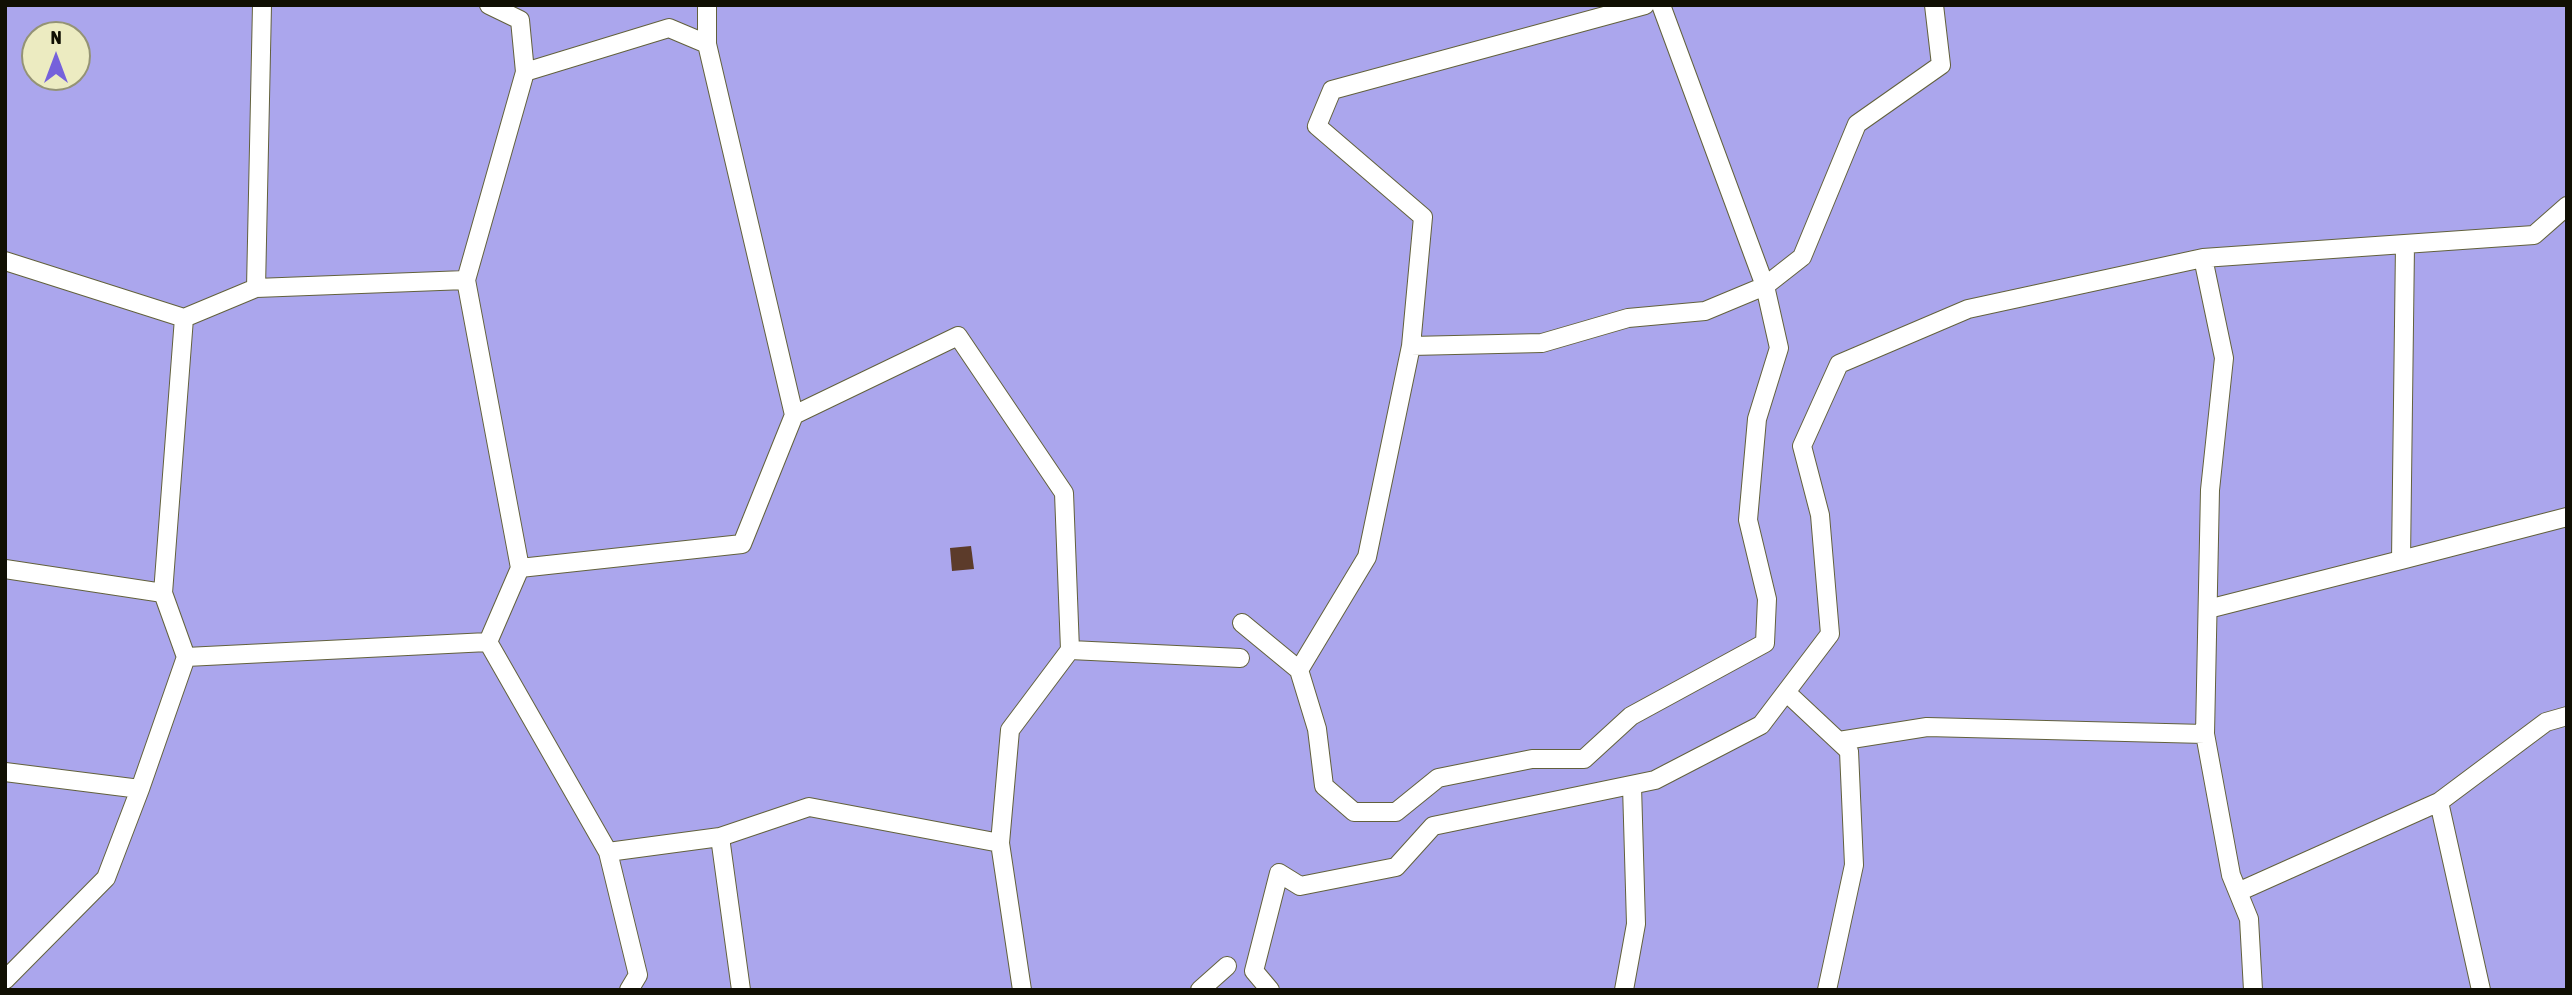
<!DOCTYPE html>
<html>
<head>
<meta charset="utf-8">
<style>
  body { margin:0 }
  #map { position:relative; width:2572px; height:995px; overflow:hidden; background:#ecebc1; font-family:"Asap Condensed",sans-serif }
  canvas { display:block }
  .frame { position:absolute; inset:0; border:7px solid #100f03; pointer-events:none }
  .north { position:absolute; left:21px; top:21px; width:70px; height:70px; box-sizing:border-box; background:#ecebc1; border:2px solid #949375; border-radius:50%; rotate:0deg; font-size:19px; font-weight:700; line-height:28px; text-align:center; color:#100f03 }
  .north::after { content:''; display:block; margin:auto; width:24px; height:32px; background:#7561db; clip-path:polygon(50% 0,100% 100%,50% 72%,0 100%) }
</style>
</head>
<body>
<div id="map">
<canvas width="2572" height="995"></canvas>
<div class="frame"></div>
<div class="north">N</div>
</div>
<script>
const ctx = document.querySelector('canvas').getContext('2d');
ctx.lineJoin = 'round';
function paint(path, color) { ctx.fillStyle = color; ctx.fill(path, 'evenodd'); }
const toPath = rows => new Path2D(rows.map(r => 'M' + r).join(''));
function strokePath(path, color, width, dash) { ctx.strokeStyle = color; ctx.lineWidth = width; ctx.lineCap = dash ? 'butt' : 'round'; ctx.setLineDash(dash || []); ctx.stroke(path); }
paint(toPath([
  [5,5,2567,5,2567,990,5,990],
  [35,35,77,35,77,77,35,77]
]), '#aba6ed');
paint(toPath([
  [971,546,974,569,952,571,950,548]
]), '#5c3b2a');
const service = toPath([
  [489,5,520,20,525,72],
  [707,5,707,44,794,415,958,336,1064,493,1070,650,1240,658],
  [1645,5,1332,90,1317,126,1423,217,1411,346,1542,343,1628,318,1705,311,1765,286,1661,5],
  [2203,258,2224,358,2210,490,2205,734],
  [5,261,184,318],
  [466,280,256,288,184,318,163,593,186,657,488,642,520,568,466,280,525,72,669,28,707,44],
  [256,288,262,5],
  [2401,560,2567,517],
  [520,568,742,544,794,415],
  [5,569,163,593],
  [2208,609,2401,560,2405,245],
  [1242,623,1299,670,1317,729,1324,786,1354,812,1396,812,1438,778,1532,759,1584,759,1631,716,1765,643,1767,599,1748,520,1757,419,1779,348,1765,286,1802,257,1857,124,1941,65,1934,5],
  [488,642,608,852,638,975,629,990],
  [1299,670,1367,557,1411,346],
  [1786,692,1849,751,1854,865,1827,990],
  [1839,741,1927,727,2205,734,2231,875,2249,919,2253,990],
  [5,772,140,789,186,657],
  [2439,802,2546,722,2567,716],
  [720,837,741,990],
  [1000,843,1022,990],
  [608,852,720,837,809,807,1000,843,1010,730,1070,650],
  [2238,892,2439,802,2481,990],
  [5,980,106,878,140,789],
  [1200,990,1227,966],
  [1270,990,1254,971,1279,873,1300,886,1396,867,1433,826,1655,780,1761,725,1830,634,1820,515,1802,446,1839,364,1968,309,2203,258,2534,235,2567,206],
  [1624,990,1636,924,1632,786]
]);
strokePath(service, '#62613c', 20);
strokePath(service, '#fff', 18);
</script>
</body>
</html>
